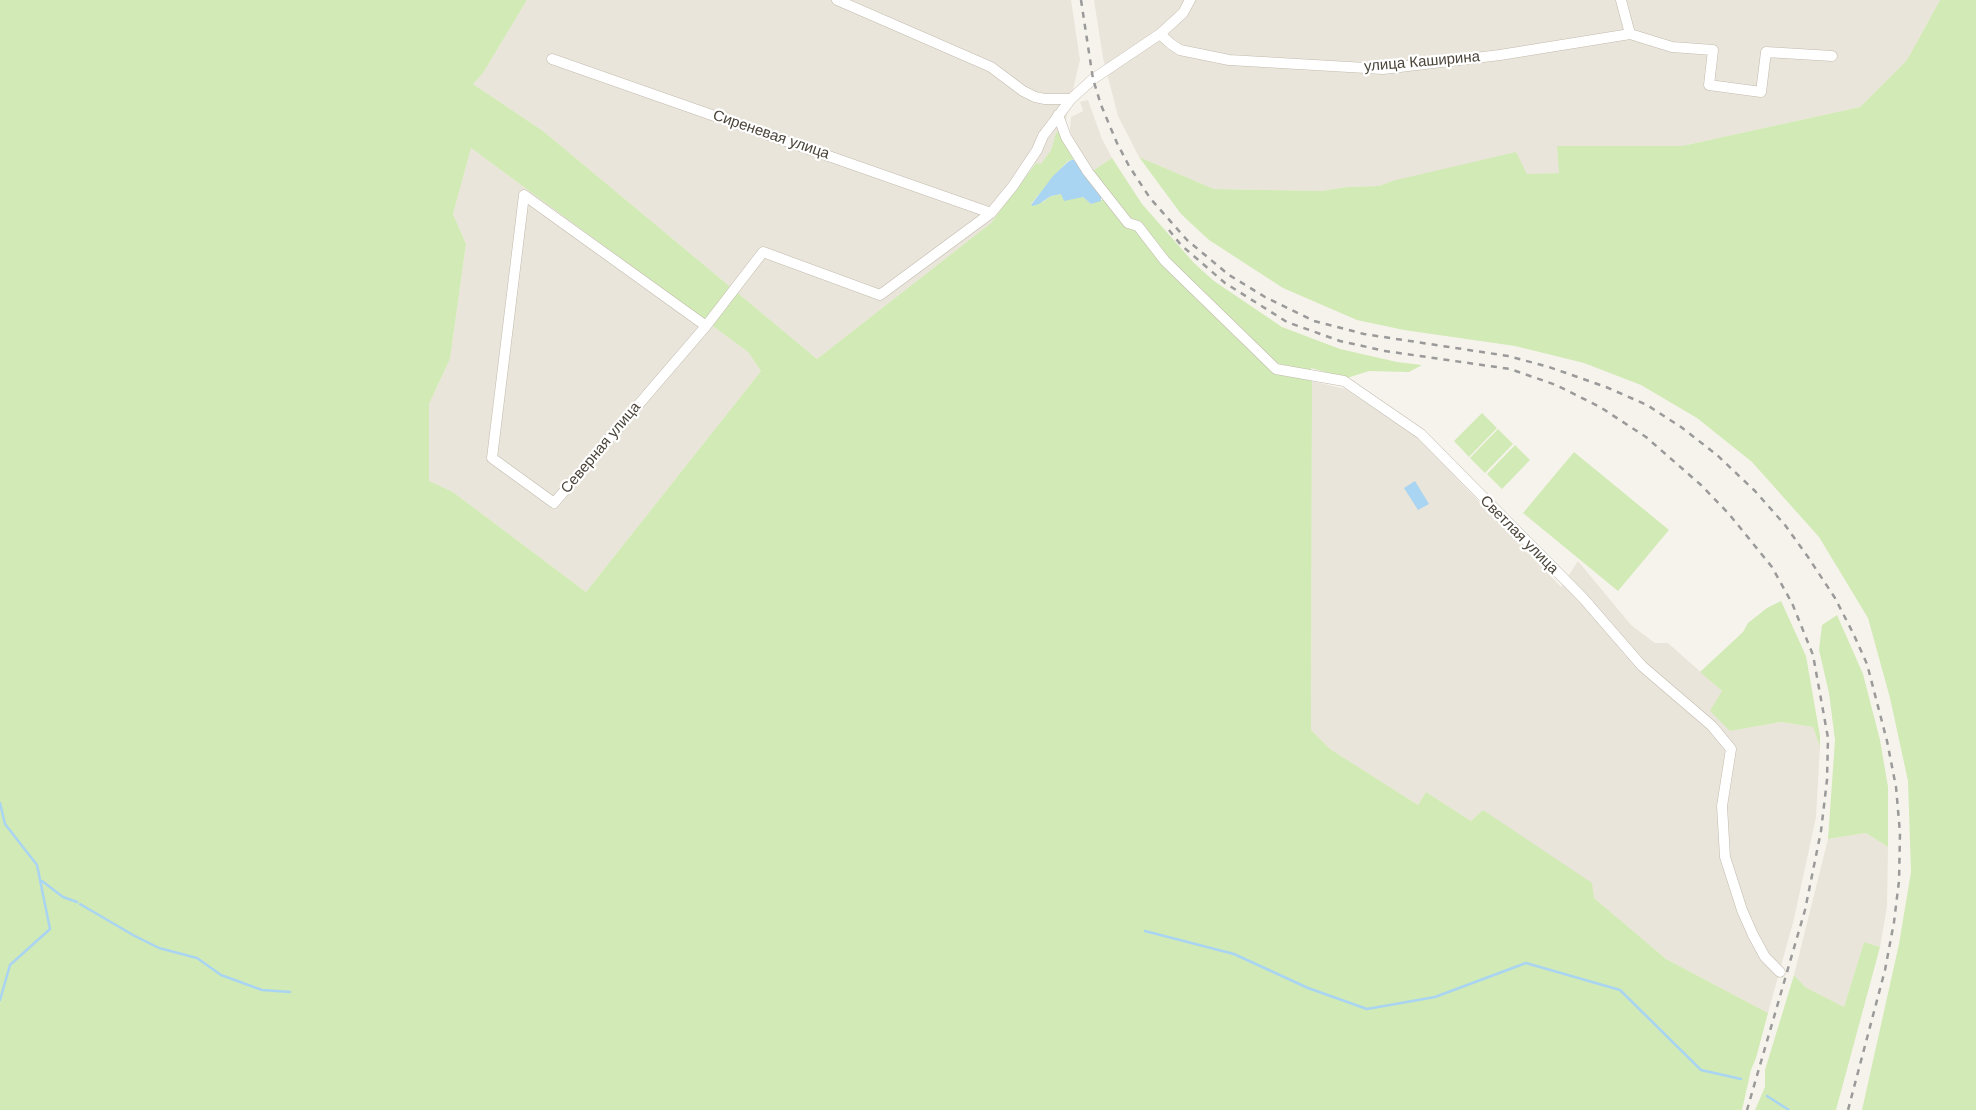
<!DOCTYPE html>
<html>
<head>
<meta charset="utf-8">
<style>
  body { margin:0 }
  canvas { display:block; background:#f6f3ec }
</style>
</head>
<body>
<canvas width="1976" height="1110"></canvas>
<script>
const ctx = document.querySelector('canvas').getContext('2d');
ctx.lineJoin = 'round';
function paint(path, color) { ctx.fillStyle = color; ctx.fill(path, 'evenodd'); }
const toPath = rows => new Path2D(rows.map(r => 'M' + r).join(''));
function strokePath(path, color, width, dash) { ctx.strokeStyle = color; ctx.lineWidth = width; ctx.lineCap = dash ? 'butt' : 'round'; ctx.setLineDash(dash || []); ctx.stroke(path); }
function drawText(font, color, halo, rows, align = 'center') {
  ctx.font = font + ' Arial,sans-serif'; ctx.lineWidth = 4.5; ctx.setLineDash([]); ctx.textBaseline = 'middle'; ctx.strokeStyle = halo; ctx.fillStyle = color; for (const [text, x, y, turn = 0] of rows) {
    ctx.save(); ctx.translate(x, y); ctx.rotate((+turn || 0) * Math.PI / 180); ctx.textAlign = isNaN(turn) ? turn : align; if (halo) ctx.strokeText(text, 0, 0); ctx.fillText(text, 0, 0); ctx.restore();
  }
}
paint(toPath([
  [527,0,1071,0,1080,60,1064,127,1056,133,1051,150,1041,164,1035,163,991,223,817,359,543,131,473,84,483,73],
  [1094,0,1940,0,1907,60,1860,107,1682,146,1557,146,1560,173,1392,181,1379,186,1347,187,1322,191,1214,189,1139,157,1118,116,1103,58],
  [1088,100,1102,139,1112,158,1091,172,1075,148,1070,130,1071,117,1083,111,1080,102],
  [471,148,748,352,761,371,586,592,453,492,428,481,429,404,450,359,466,244,453,214],
  [1312,381,1345,389,1416,436,1561,587,1578,561,1631,625,1655,643,1668,643,1722,691,1730,731,1781,722,1813,727,1820,747,1816,817,1794,919,1768,1013,1666,959,1594,898,1483,810,1471,821,1426,792,1418,805,1330,749,1311,730],
  [1866,833,1888,847,1887,907,1880,947,1864,942,1844,1007,1805,987,1794,975,1828,839]
]), '#eae5da');
paint(toPath([
  [0,0,527,0,483,73,473,84,543,131,817,359,991,223,1036,163,1041,164,1051,150,1056,133,1064,127,1075,159,1068,161,1054,176,1031,204,1043,202,1051,196,1061,194,1083,197,1091,204,1104,199,1124,225,1141,223,1131,218,1091,172,1112,158,1142,204,1194,263,1214,281,1282,327,1340,349,1397,362,1422,365,1409,372,1369,371,1347,378,1311,368,1312,381,1311,730,1330,749,1418,805,1426,792,1471,821,1483,810,1592,883,1594,898,1666,959,1768,1013,1756,1058,1751,1070,1742,1110,0,1110],
  [471,148,748,352,761,371,586,592,453,492,429,481,429,404,450,359,466,244,453,214],
  [1940,0,1976,0,1976,1110,1862,1110,1899,944,1911,872,1908,781,1890,698,1868,618,1819,537,1752,462,1697,418,1641,385,1584,363,1515,346,1404,330,1357,320,1283,288,1209,240,1181,214,1139,157,1214,189,1322,191,1347,187,1379,186,1392,181,1516,152,1527,174,1559,173,1557,146,1682,146,1860,107,1907,60],
  [1482,413,1497,428,1469,457,1454,441],
  [1498,429,1513,444,1485,473,1470,458],
  [1515,445,1530,460,1502,489,1487,474],
  [1574,452,1669,530,1618,591,1523,513],
  [1781,601,1806,656,1820,736,1820,747,1813,727,1781,722,1730,731,1710,711,1722,691,1700,672,1743,632,1748,623,1767,608],
  [1837,615,1863,674,1880,740,1888,787,1888,847,1866,833,1828,839,1835,740,1829,693,1819,650,1822,625],
  [1864,942,1880,947,1836,1110,1755,1110,1765,1087,1765,1070,1794,975,1805,987,1844,1007]
]), '#d2eab5');
paint(toPath([
  [1075,159,1101,195,1101,201,1091,204,1083,197,1064,201,1061,194,1051,196,1039,204,1033,206,1031,205,1053,176,1069,161],
  [1415,481,1429,504,1418,510,1404,488]
]), '#a9d4f2');
strokePath(toPath([
  [0,803,5,824,37,865,50,929,10,965,0,1000],
  [42,881,63,897,77,902],
  [80,904,133,935,159,948,197,958,221,975,262,990,290,992],
  [1145,931,1234,954,1308,988,1367,1009,1435,997,1526,963,1620,990,1701,1070,1741,1079],
  [1767,1096,1789,1110]
]), '#a9d4f2', 2.5);
const minor = toPath([
  [837,0,991,67,1023,91,1035,97,1045,99,1071,99],
  [1621,0,1630,34],
  [1160,34,1171,44,1180,50,1229,60,1383,69,1500,55,1630,34,1672,47,1713,50,1709,85,1761,92,1766,52,1832,56],
  [552,59,991,213],
  [1058,115,1066,137,1088,172,1128,223,1138,226,1165,261,1276,369,1344,381,1421,434,1583,598,1642,666,1712,726,1731,749,1722,806,1725,857,1742,910,1753,935,1765,957,1780,972],
  [706,326,524,195,492,458,554,503,706,326,763,252,880,295,991,213,1013,186,1037,150,1043,136,1071,99,1093,79,1160,34,1183,13,1190,0]
]);
strokePath(minor, '#c2bbae', 11);
strokePath(minor, '#fff', 10);
strokePath(toPath([
  [1081,0,1093,79,1101,105,1117,143,1129,166,1150,198,1187,240,1229,275,1265,297,1314,321,1364,334,1508,356,1549,367,1606,387,1647,405,1681,427,1717,455,1755,491,1785,525,1808,557,1835,598,1853,633,1867,664,1887,741,1896,787,1900,833,1899,881,1894,922,1885,970,1848,1110],
  [1169,230,1181,245,1225,283,1287,322,1340,341,1385,351,1510,369,1556,385,1600,407,1646,437,1701,485,1729,514,1772,567,1792,603,1813,655,1828,738,1827,780,1821,831,1805,910,1747,1110]
]), '#9a9a9a', 2.5, [6, 6]);
drawText('15px', '#4b4439', '#fff', [
  ["улица Каширина",1422,62,-5],
  ["Сиреневая улица",771,135,19],
  ["Северная улица",601,448,-50],
  ["Светлая улица",1519,535,45]
]);
</script>
</body>
</html>
